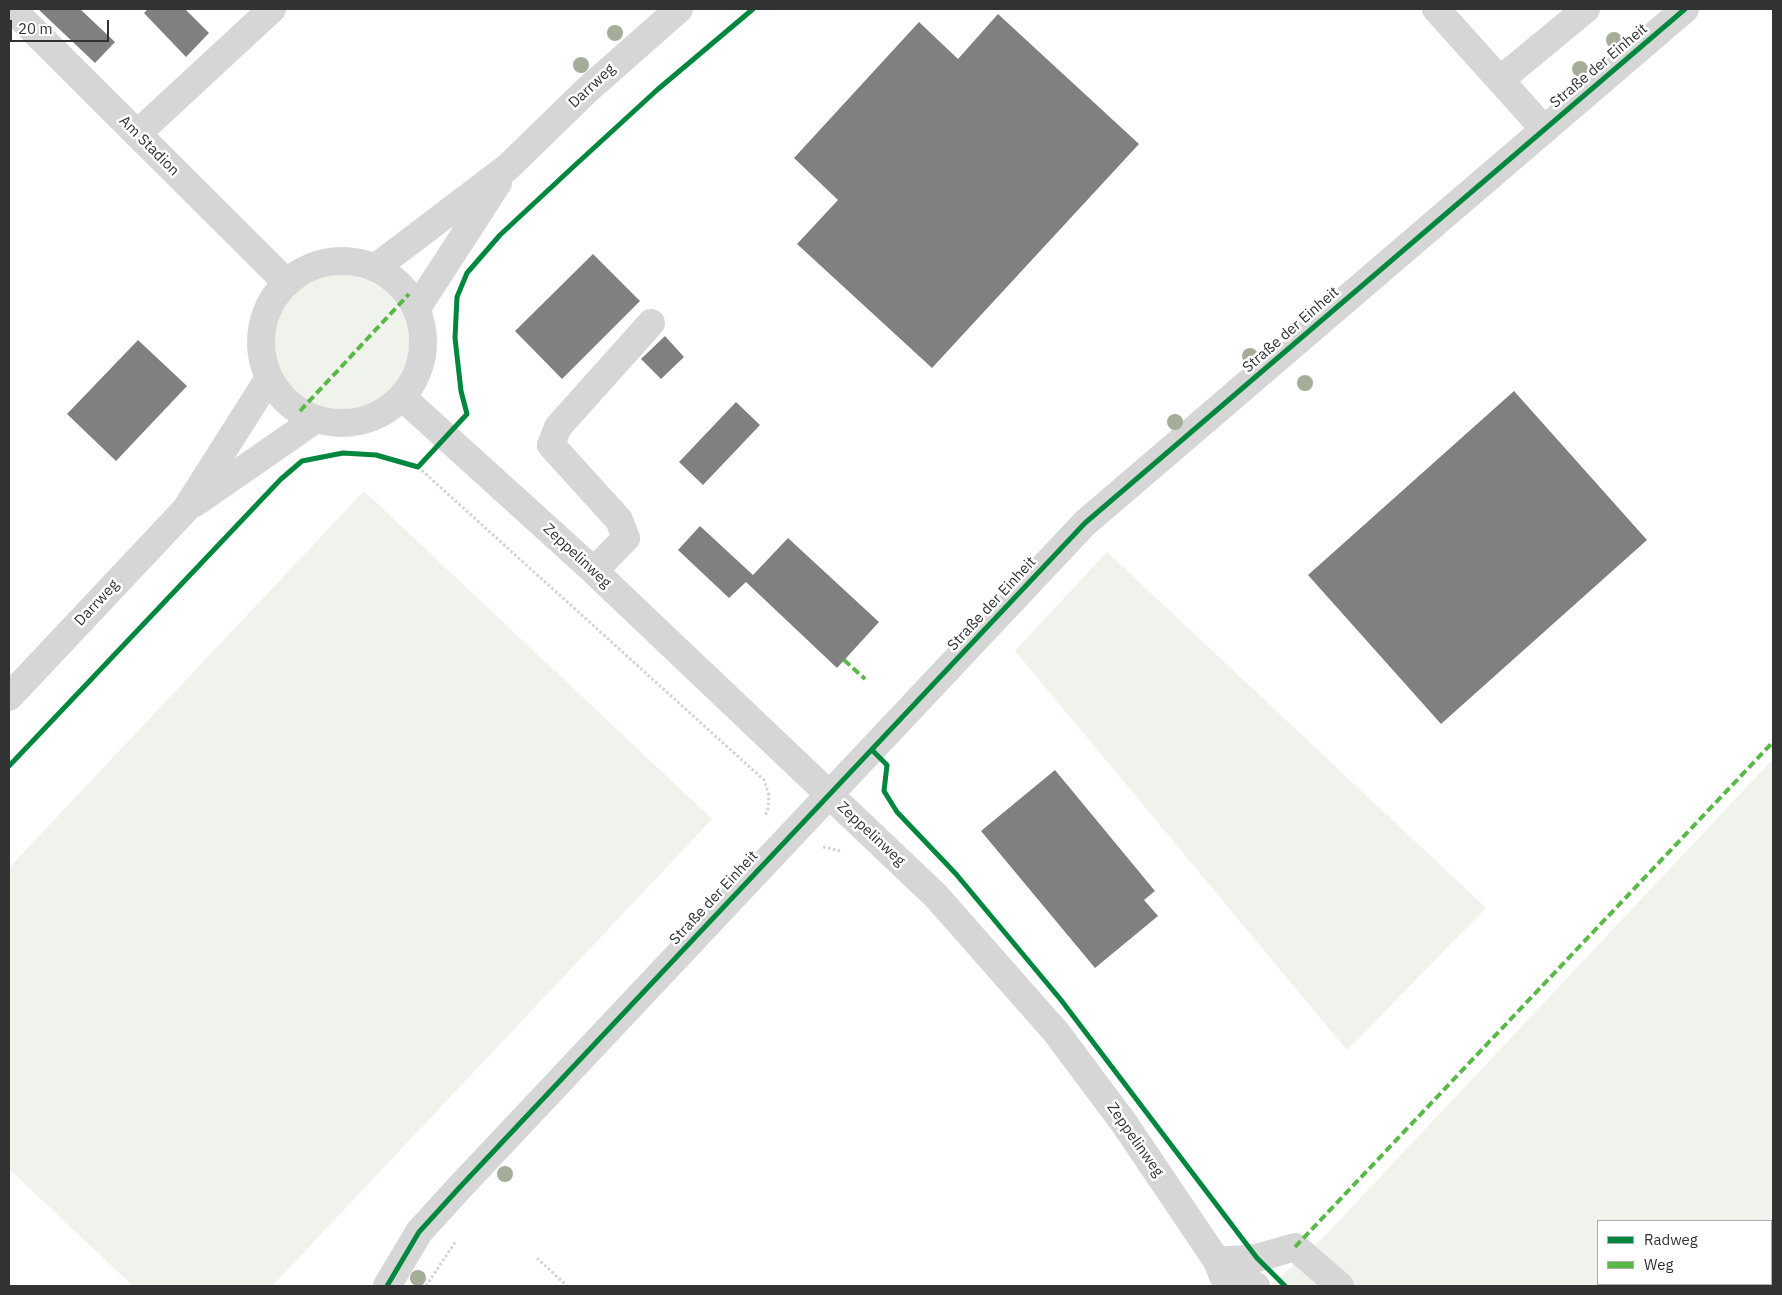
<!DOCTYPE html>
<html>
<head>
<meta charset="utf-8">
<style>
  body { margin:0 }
  #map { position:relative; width:1782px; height:1295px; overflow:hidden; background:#fff; font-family:"IBM Plex Sans",sans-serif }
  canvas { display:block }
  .frame { position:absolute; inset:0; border:10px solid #323232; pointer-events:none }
  .legend { position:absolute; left:1597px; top:1220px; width:175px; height:65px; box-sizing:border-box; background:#fff; border:1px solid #adadad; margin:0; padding:6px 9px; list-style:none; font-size:15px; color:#323232 }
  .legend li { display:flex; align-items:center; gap:10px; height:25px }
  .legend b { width:25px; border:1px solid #adadad }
  .scale { position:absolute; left:10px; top:20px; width:99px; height:22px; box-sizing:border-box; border:2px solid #323232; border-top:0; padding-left:6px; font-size:15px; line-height:18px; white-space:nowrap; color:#323232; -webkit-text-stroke:4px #fff; paint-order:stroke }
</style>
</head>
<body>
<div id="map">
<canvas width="1782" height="1295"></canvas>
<div class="frame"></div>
<ul class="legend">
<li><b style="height:6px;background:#00873e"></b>Radweg</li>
<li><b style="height:6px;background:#58b947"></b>Weg</li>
</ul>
<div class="scale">20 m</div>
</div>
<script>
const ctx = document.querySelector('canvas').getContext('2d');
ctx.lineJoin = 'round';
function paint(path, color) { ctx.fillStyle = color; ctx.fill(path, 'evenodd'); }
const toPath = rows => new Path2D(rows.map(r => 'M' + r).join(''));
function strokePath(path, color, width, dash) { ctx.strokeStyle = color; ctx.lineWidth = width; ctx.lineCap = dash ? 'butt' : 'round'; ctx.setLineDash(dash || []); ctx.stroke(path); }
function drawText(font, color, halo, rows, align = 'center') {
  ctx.font = font + ' "IBM Plex Sans",sans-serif'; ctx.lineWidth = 5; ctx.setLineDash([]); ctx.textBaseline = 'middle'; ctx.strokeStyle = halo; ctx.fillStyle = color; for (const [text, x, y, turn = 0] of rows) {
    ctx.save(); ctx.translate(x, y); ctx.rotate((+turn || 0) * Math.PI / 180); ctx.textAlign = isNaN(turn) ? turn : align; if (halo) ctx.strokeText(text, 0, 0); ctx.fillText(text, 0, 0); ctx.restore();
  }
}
paint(toPath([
  '273 343a68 68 0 1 1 136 0a68 68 0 1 1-136 0Z',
  [364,491,712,819,272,1286,133,1286,9,1169,9,868],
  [1107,552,1486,908,1347,1050,1015,651],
  [1773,759,1773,1286,1270,1286,1321,1240],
  [1598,1221,1771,1221,1771,1284,1598,1284]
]), '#f0f2ec');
paint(toPath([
  [38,9,80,9,115,42,95,63],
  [148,9,185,9,209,33,186,57,144,13],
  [998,14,1139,144,932,368,797,244,838,200,794,158,919,22,958,59],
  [593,254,640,301,562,379,515,331],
  [665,336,684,357,661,379,641,359],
  [138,340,187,386,116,461,67,414],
  [1514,391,1647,540,1441,724,1308,575],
  [736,402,760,425,703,485,679,462],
  [700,526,753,575,788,538,879,622,837,668,746,582,729,598,678,550],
  [1055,770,1155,891,1144,900,1158,916,1095,968,981,831]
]), '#808080');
strokePath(toPath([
  [418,467,764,780,769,795,768,808,765,816],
  [823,847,841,851],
  [537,1258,567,1286],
  [426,1286,456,1241]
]), '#d3d3d3', 3, [2.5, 2.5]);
strokePath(toPath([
  [12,9,287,283],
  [1436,9,1544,129],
  [1500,80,1586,9],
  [137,134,272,9],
  '261 342a81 81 0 1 1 162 0a81 81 0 1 1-162 0Z',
  [375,268,508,167,586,91,679,9],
  [417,308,498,183],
  [402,397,594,571,936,896,1056,1032,1124,1123,1217,1261,1227,1286],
  [195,503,316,419],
  [594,571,626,538,619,520,551,445,558,427,651,323],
  [9,697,186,509,269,378],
  [1217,1261,1257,1258,1295,1247,1340,1286],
  [1217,1261,1256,1286],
  [387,1286,419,1232,460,1187,1085,523,1685,9]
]), '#d6d6d6', 28);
strokePath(toPath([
  [300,411,409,294],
  [844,660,865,679],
  [1295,1247,1773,742]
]), '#58b947', 4, [8, 4]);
strokePath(toPath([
  [872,750,887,765,884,791,897,812,956,874,1061,1000,1257,1258,1285,1286],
  [9,766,281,479,302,461,343,453,376,455,418,467,467,414,461,391,455,338,457,297,467,273,500,235,572,168,657,90,753,9],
  [387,1286,419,1232,460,1187,1085,523,1685,9]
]), '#00873e', 5);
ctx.fillStyle = '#a4ad98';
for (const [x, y] of [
  [615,33],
  [1614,40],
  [581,65],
  [1580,69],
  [1250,356],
  [1305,383],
  [1175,422],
  [505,1174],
  [418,1278]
]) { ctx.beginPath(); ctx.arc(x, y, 8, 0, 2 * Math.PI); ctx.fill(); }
drawText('15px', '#323232', '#fff', [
  ["Straße der Einheit",1599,66,-40],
  ["Darrweg",592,86,-43],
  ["Am Stadion",149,146,45],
  ["Straße der Einheit",1291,330,-41],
  ["Zeppelinweg",577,556,43],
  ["Darrweg",97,603,-47],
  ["Straße der Einheit",992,604,-47],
  ["Zeppelinweg",871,834,43],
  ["Straße der Einheit",714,898,-47],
  ["Zeppelinweg",1135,1140,55]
]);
</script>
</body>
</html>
